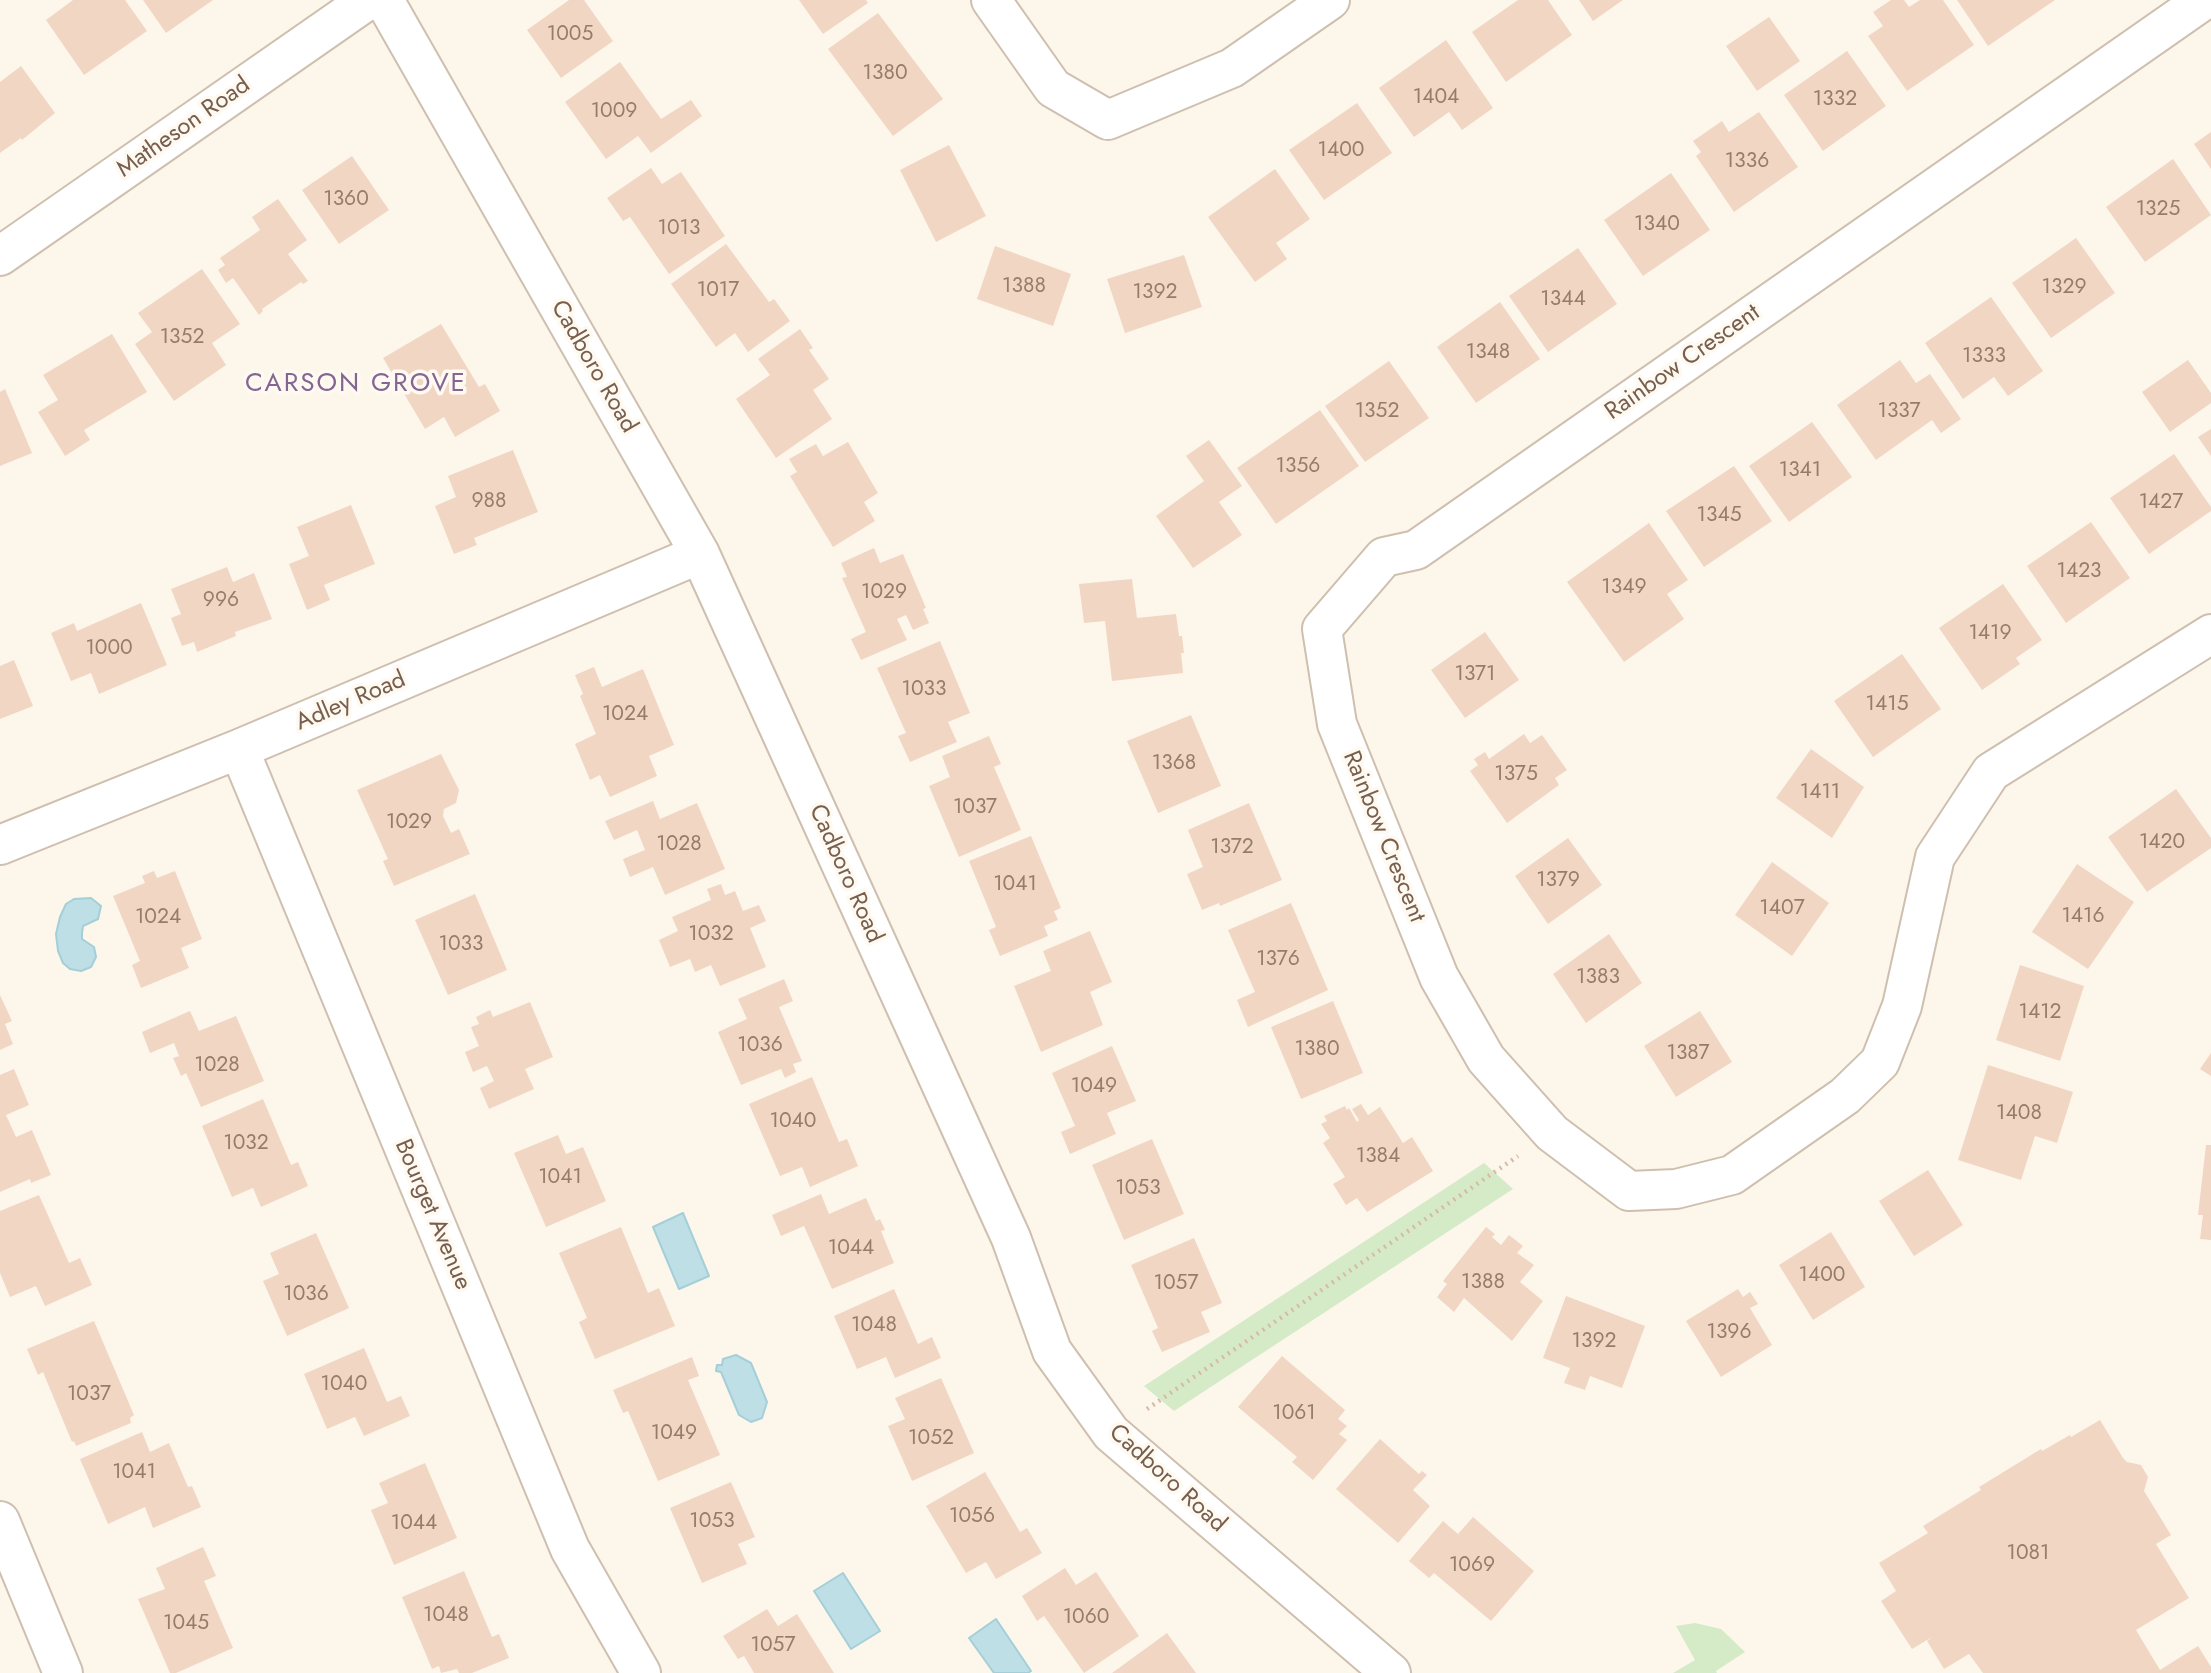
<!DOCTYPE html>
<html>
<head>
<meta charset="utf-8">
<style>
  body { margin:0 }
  canvas { display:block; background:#fcf6eb }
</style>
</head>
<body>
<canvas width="2211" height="1673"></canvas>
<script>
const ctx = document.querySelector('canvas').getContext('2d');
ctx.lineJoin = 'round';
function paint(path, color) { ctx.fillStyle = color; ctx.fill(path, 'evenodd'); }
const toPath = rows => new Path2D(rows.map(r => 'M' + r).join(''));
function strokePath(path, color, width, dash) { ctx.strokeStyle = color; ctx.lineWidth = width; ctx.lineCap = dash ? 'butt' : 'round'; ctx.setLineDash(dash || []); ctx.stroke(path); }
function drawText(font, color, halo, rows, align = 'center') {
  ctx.font = font + ' Jost,sans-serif'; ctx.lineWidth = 7; ctx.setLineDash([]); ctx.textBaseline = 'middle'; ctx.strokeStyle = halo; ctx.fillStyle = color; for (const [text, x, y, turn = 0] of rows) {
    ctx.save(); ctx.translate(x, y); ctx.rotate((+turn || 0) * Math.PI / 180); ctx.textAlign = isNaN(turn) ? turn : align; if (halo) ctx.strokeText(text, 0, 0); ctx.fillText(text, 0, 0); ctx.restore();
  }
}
paint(toPath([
  [1484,1163,1513,1189,1174,1411,1144,1386],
  [1695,1623,1721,1629,1745,1652,1716,1671,1717,1673,1673,1673,1695,1660,1676,1626]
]), '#d5ebc8');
const water = toPath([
  [91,898,101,906,98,919,83,926,82,933,82,939,94,947,96,957,91,967,81,971,70,969,63,963,58,951,56,934,60,917,66,904,74,899,91,898],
  [683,1213,709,1276,679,1289,653,1227,683,1213],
  [736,1355,751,1363,767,1402,762,1418,751,1422,739,1415,721,1372,716,1371,717,1365,722,1365,723,1359,736,1355],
  [843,1573,880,1631,851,1649,814,1591,843,1573],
  [996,1619,1031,1671,1028,1673,994,1673,969,1638,996,1619]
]);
paint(water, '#bfdfe6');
strokePath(water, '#a5cfd8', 2);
paint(toPath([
  [73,0,125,0,147,31,84,75,46,20],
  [143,0,213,0,166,33],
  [569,0,584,0,613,41,561,78,527,30],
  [799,0,866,0,868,3,823,34],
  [1518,0,1548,0,1572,35,1506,82,1472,32],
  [1579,0,1623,0,1593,21],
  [1891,0,1904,0,1909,7,1920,0,1943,0,1974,45,1907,91,1868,36,1883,26,1873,12],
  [1957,0,2055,0,1988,46],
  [878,13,943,99,893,136,828,49],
  [1769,17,1800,61,1757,91,1726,46],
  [1446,40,1493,108,1462,130,1449,112,1414,137,1379,88],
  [1847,51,1886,106,1823,151,1784,95],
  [620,62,661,119,691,100,702,116,651,153,638,136,606,159,565,102],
  [21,66,55,113,22,140,21,138,0,153,0,82],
  [1357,103,1392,153,1324,200,1289,150],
  [1759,112,1798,167,1734,212,1696,156,1701,152,1693,141,1722,121,1729,132],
  [2211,132,2211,169,2194,144],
  [949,145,986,216,936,242,900,170],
  [352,156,389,210,339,244,302,190],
  [2173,159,2211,215,2145,262,2106,207],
  [651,168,662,184,681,172,725,236,669,274,630,217,623,221,607,198],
  [1275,169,1310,219,1276,243,1287,259,1255,282,1208,217],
  [1671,173,1710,230,1643,276,1604,220],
  [278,199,307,240,288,254,308,281,303,284,301,282,262,309,263,311,259,315,233,278,226,283,218,270,225,265,220,258,260,230,252,217],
  [2076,238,2115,293,2051,338,2012,283],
  [726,244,769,302,774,299,790,321,748,352,735,333,716,347,671,284],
  [995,246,1071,274,1053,326,977,299],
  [1578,248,1617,304,1548,352,1509,296],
  [1184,255,1202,307,1125,333,1107,279],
  [202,269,240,324,212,343,226,365,174,401,135,344,152,332,138,313],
  [1991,297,2043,371,2008,396,1994,377,1963,399,1925,343],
  [1500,302,1540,359,1476,403,1437,347],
  [441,324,479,387,485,384,500,411,455,437,444,417,425,429,383,358],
  [800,329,813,348,809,350,829,379,813,390,832,419,776,458,736,399,770,375,758,359],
  [112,334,147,392,84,430,90,440,65,456,38,412,58,400,43,375],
  [1900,360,1916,383,1930,374,1961,419,1941,433,1932,420,1876,460,1837,405],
  [2188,360,2211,393,2211,403,2170,432,2142,392],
  [1389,361,1429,418,1365,462,1325,406],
  [5,389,32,453,0,466,0,392],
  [1320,410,1359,466,1276,524,1237,468],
  [1812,422,1852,477,1789,522,1749,466],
  [2211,429,2211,456,2198,437],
  [1209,440,1242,486,1219,502,1242,535,1193,568,1156,516,1204,481,1186,456],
  [848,442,878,493,864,502,875,521,833,547,790,476,797,472,789,459,816,444,823,456],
  [513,450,538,512,474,538,477,545,454,554,435,506,456,497,448,476],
  [2174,454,2211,507,2211,511,2149,554,2110,498],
  [1734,466,1772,521,1704,567,1666,511],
  [351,505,375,564,324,585,330,600,307,610,289,564,309,556,297,527],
  [2091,522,2130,578,2066,623,2027,566],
  [1649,523,1688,580,1667,594,1684,619,1624,662,1567,582],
  [874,548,880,563,903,554,926,608,923,609,929,623,913,630,906,615,897,619,907,640,861,660,851,639,866,632,842,578,847,577,841,563],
  [227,567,233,582,254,573,272,619,235,632,236,636,197,652,194,642,182,646,171,618,181,614,171,589],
  [1132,579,1137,618,1176,614,1179,636,1182,636,1184,653,1181,653,1183,673,1112,681,1105,621,1084,623,1079,584],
  [2003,584,2042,640,2016,658,2020,664,1982,690,1939,628],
  [141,603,167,665,99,694,91,673,71,681,51,633,74,623,77,631],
  [1485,632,1519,680,1465,718,1431,670],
  [940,641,970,713,948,722,957,742,910,762,898,736,906,733,877,668],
  [1902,654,1941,709,1873,757,1834,701],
  [14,660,33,706,0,719,0,666],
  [594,667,602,687,643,669,674,745,649,756,657,776,610,797,600,775,590,780,575,744,596,734,580,696,583,694,575,675],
  [1191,715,1221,786,1158,813,1127,741],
  [1524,734,1530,743,1542,735,1567,770,1555,778,1559,785,1507,823,1470,771,1478,765,1474,759,1485,752,1489,759],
  [989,736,1001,764,994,767,1021,830,959,857,929,786,950,777,942,756],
  [1811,749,1864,787,1832,838,1776,798],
  [441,754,459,790,456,803,444,809,443,816,451,833,459,829,470,854,394,886,383,861,388,859,357,790],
  [2176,789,2211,838,2211,848,2147,892,2108,837],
  [653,801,660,819,697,803,725,869,665,895,653,867,630,877,623,859,645,850,637,830,614,840,605,821],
  [1249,803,1282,880,1220,906,1219,903,1202,910,1187,874,1203,867,1188,830],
  [1031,836,1061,908,1054,911,1058,920,1044,926,1048,936,1000,956,989,930,996,927,969,861],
  [1568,838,1602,885,1548,924,1515,876],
  [1772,862,1829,903,1792,956,1735,915],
  [2077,864,2134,902,2088,969,2032,932],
  [154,871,157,878,175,871,202,939,181,948,189,968,141,988,132,965,140,961,113,896,145,883,142,876],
  [721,884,725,895,735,891,743,911,759,905,766,921,750,928,766,967,720,986,711,965,695,972,690,959,670,967,659,940,678,931,672,917,711,900,707,889],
  [475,894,507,970,448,995,415,920],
  [1291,903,1328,990,1248,1027,1237,1000,1255,992,1228,930],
  [1090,931,1112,982,1090,992,1103,1025,1041,1052,1014,986,1051,971,1043,951],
  [1609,934,1642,983,1586,1023,1553,974],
  [2020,965,2084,986,2060,1061,1996,1040],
  [784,979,793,1001,779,1007,802,1061,793,1064,796,1072,785,1078,781,1069,741,1085,718,1032,747,1019,738,999],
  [0,995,12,1021,5,1024,13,1044,0,1050],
  [1333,1001,1363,1073,1301,1099,1271,1027],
  [530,1002,553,1057,525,1069,534,1089,489,1109,480,1088,494,1081,487,1066,473,1072,465,1052,479,1046,471,1027,479,1024,476,1017,490,1010,493,1017],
  [190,1011,199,1031,236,1016,264,1081,201,1107,186,1073,181,1076,173,1058,179,1056,174,1043,150,1053,142,1032],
  [1700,1011,1732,1062,1676,1097,1644,1046],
  [1112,1046,1136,1101,1107,1113,1116,1134,1070,1154,1061,1132,1075,1126,1052,1073],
  [2211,1053,2211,1076,2200,1069],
  [1988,1065,2073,1092,2057,1143,2035,1136,2021,1180,1958,1160],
  [14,1069,29,1105,6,1115,16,1137,32,1130,51,1175,31,1183,30,1179,0,1192,0,1075],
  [812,1077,839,1142,847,1139,858,1166,810,1187,802,1167,780,1176,749,1104],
  [263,1099,291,1165,298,1162,308,1186,261,1207,253,1188,232,1197,202,1126],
  [1361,1104,1368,1115,1380,1107,1403,1143,1412,1137,1433,1171,1367,1212,1357,1198,1346,1205,1333,1184,1345,1177,1323,1143,1330,1138,1321,1124,1327,1121,1324,1116,1345,1106,1347,1110,1349,1108,1357,1122,1359,1120,1352,1109],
  [558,1135,566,1154,583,1147,606,1201,546,1227,514,1153],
  [1152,1139,1184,1214,1124,1240,1092,1165],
  [2206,1145,2211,1145,2211,1240,2200,1239,2203,1215,2198,1215],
  [1928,1170,1963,1225,1914,1256,1879,1201],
  [821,1194,829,1214,866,1198,876,1221,880,1219,885,1230,881,1231,894,1263,832,1289,804,1226,781,1236,772,1215],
  [39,1195,69,1263,80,1258,92,1285,45,1306,36,1286,10,1297,0,1273,0,1211],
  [621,1227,648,1293,659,1288,675,1326,595,1359,579,1322,587,1318,559,1253],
  [1486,1227,1495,1234,1492,1237,1501,1245,1509,1235,1523,1246,1517,1253,1534,1265,1520,1282,1543,1301,1512,1341,1464,1298,1454,1312,1437,1297,1447,1284,1443,1281],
  [1831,1232,1865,1287,1813,1320,1779,1265],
  [316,1233,349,1308,287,1336,263,1281,279,1274,270,1253],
  [1194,1238,1222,1303,1201,1312,1210,1332,1162,1352,1152,1331,1158,1328,1131,1265],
  [894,1289,918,1344,932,1337,941,1358,895,1378,886,1357,857,1369,834,1316],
  [1738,1289,1743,1297,1750,1292,1758,1304,1750,1308,1772,1345,1721,1377,1686,1321],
  [1566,1296,1645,1326,1622,1388,1590,1376,1585,1390,1564,1383,1570,1368,1543,1358],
  [94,1321,134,1415,130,1418,131,1423,76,1446,74,1441,72,1442,43,1372,38,1375,27,1349],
  [364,1348,387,1402,401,1396,410,1416,364,1436,355,1417,327,1429,304,1374],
  [1282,1356,1345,1410,1338,1419,1347,1426,1339,1434,1347,1440,1313,1480,1292,1462,1297,1457,1238,1407],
  [692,1357,699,1376,688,1380,720,1455,658,1481,628,1411,623,1413,613,1390],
  [941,1378,974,1453,912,1481,888,1426,905,1419,895,1398],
  [2100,1420,2123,1458,2127,1462,2141,1465,2148,1477,2144,1491,2171,1535,2156,1544,2189,1598,2136,1630,2160,1670,2198,1646,2211,1667,2211,1673,1983,1673,1969,1654,1944,1669,1927,1641,1932,1637,1912,1649,1881,1601,1896,1591,1879,1563,1928,1533,1923,1526,1981,1490,1979,1487,2041,1449,2042,1451,2070,1435,2071,1437],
  [142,1432,150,1452,169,1443,188,1487,192,1486,201,1507,153,1528,145,1507,108,1524,80,1459],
  [1380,1439,1419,1474,1422,1471,1427,1475,1413,1490,1430,1506,1398,1543,1336,1489],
  [425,1463,457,1538,394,1565,371,1510,388,1503,379,1483],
  [985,1472,1020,1532,1027,1528,1042,1553,996,1579,986,1562,966,1573,926,1506],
  [731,1482,755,1537,738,1544,747,1564,702,1583,670,1508],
  [1473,1517,1534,1571,1491,1621,1434,1573,1429,1578,1409,1561,1443,1521,1458,1534],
  [203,1547,216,1576,204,1581,233,1648,176,1673,170,1673,138,1599,165,1589,156,1568],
  [1065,1568,1076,1585,1096,1572,1139,1636,1084,1673,1044,1616,1037,1621,1022,1596],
  [464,1571,492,1637,499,1634,509,1658,472,1673,459,1673,457,1669,441,1673,439,1666,432,1669,402,1597],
  [767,1609,778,1626,797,1614,834,1673,754,1673,744,1656,738,1659,723,1636],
  [1167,1633,1196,1673,1112,1673]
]), '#f1d7c3');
const minor = toPath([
  [384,0,700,554,1011,1238,1052,1351,1111,1433,1391,1673],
  [991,0,1053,88,1108,120,1232,68,1330,0],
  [2204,0,1416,550,1384,557,1322,629,1337,724,1439,977,1486,1059,1552,1133,1629,1191,1676,1189,1732,1175,1845,1096,1880,1062,1902,1006,1935,857,1991,772,2211,634],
  [0,256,368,0],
  [239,749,570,1549,641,1673],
  [0,845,239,749,700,554],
  [0,1521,63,1673]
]);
strokePath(minor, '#cfbfaf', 42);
strokePath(toPath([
  [1147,1409,1518,1156]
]), '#d7baa5', 4.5, [2, 5]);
strokePath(minor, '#fff', 38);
drawText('21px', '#967c6a', null, [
  ["1005",570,35],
  ["1380",885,74],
  ["1404",1436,98],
  ["1332",1835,100],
  ["1009",614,112],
  ["1400",1341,151],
  ["1336",1747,162],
  ["1360",346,200],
  ["1325",2158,210],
  ["1340",1657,225],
  ["1013",679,229],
  ["1388",1024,287],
  ["1329",2064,288],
  ["1017",718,291],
  ["1392",1155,293],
  ["1344",1563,300],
  ["1352",182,338],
  ["1348",1488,353],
  ["1333",1984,357],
  ["1352",1377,412],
  ["1337",1899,412],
  ["1356",1298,467],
  ["1341",1800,471],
  ["988",489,502],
  ["1427",2161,503],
  ["1345",1719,516],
  ["1423",2079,572],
  ["1349",1624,588],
  ["1029",884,593],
  ["996",221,601],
  ["1419",1990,634],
  ["1000",109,649],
  ["1371",1475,675],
  ["1033",924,690],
  ["1415",1887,705],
  ["1024",625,715],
  ["1368",1174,764],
  ["1375",1516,775],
  ["1411",1820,793],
  ["1037",975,808],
  ["1029",409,823],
  ["1420",2162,843],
  ["1028",679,845],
  ["1372",1232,848],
  ["1379",1558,881],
  ["1041",1015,885],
  ["1407",1782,909],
  ["1416",2083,917],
  ["1024",158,918],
  ["1032",711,935],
  ["1033",461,945],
  ["1376",1278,960],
  ["1383",1598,978],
  ["1412",2040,1013],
  ["1036",760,1046],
  ["1380",1317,1050],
  ["1387",1688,1054],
  ["1028",217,1066],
  ["1049",1094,1087],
  ["1408",2019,1114],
  ["1040",793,1122],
  ["1032",246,1144],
  ["1384",1378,1157],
  ["1041",560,1178],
  ["1053",1138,1189],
  ["1044",851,1249],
  ["1400",1822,1276],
  ["1388",1483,1283],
  ["1057",1176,1284],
  ["1036",306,1295],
  ["1048",874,1326],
  ["1396",1729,1333],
  ["1392",1594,1342],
  ["1040",344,1385],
  ["1037",89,1395],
  ["1061",1294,1414],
  ["1049",674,1434],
  ["1052",931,1439],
  ["1041",134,1473],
  ["1056",972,1517],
  ["1053",712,1522],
  ["1044",414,1524],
  ["1081",2028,1554],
  ["1069",1472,1566],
  ["1048",446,1616],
  ["1060",1086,1618],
  ["1045",186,1624],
  ["1057",773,1646]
]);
drawText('24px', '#785e4d', '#fffaf1', [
  ["Matheson Road",184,128,-35],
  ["Rainbow Crescent",1683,363,-35],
  ["Cadboro Road",593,367,60],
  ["Adley Road",351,702,-23],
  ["Rainbow Crescent",1383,837,68],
  ["Cadboro Road",845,874,66],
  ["Bourget Avenue",432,1215,67],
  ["Cadboro Road",1167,1479,42]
]);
ctx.letterSpacing = '2px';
drawText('26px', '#856693', '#fffaf1', [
  ["CARSON GROVE",356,385]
]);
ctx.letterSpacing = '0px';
</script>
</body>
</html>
